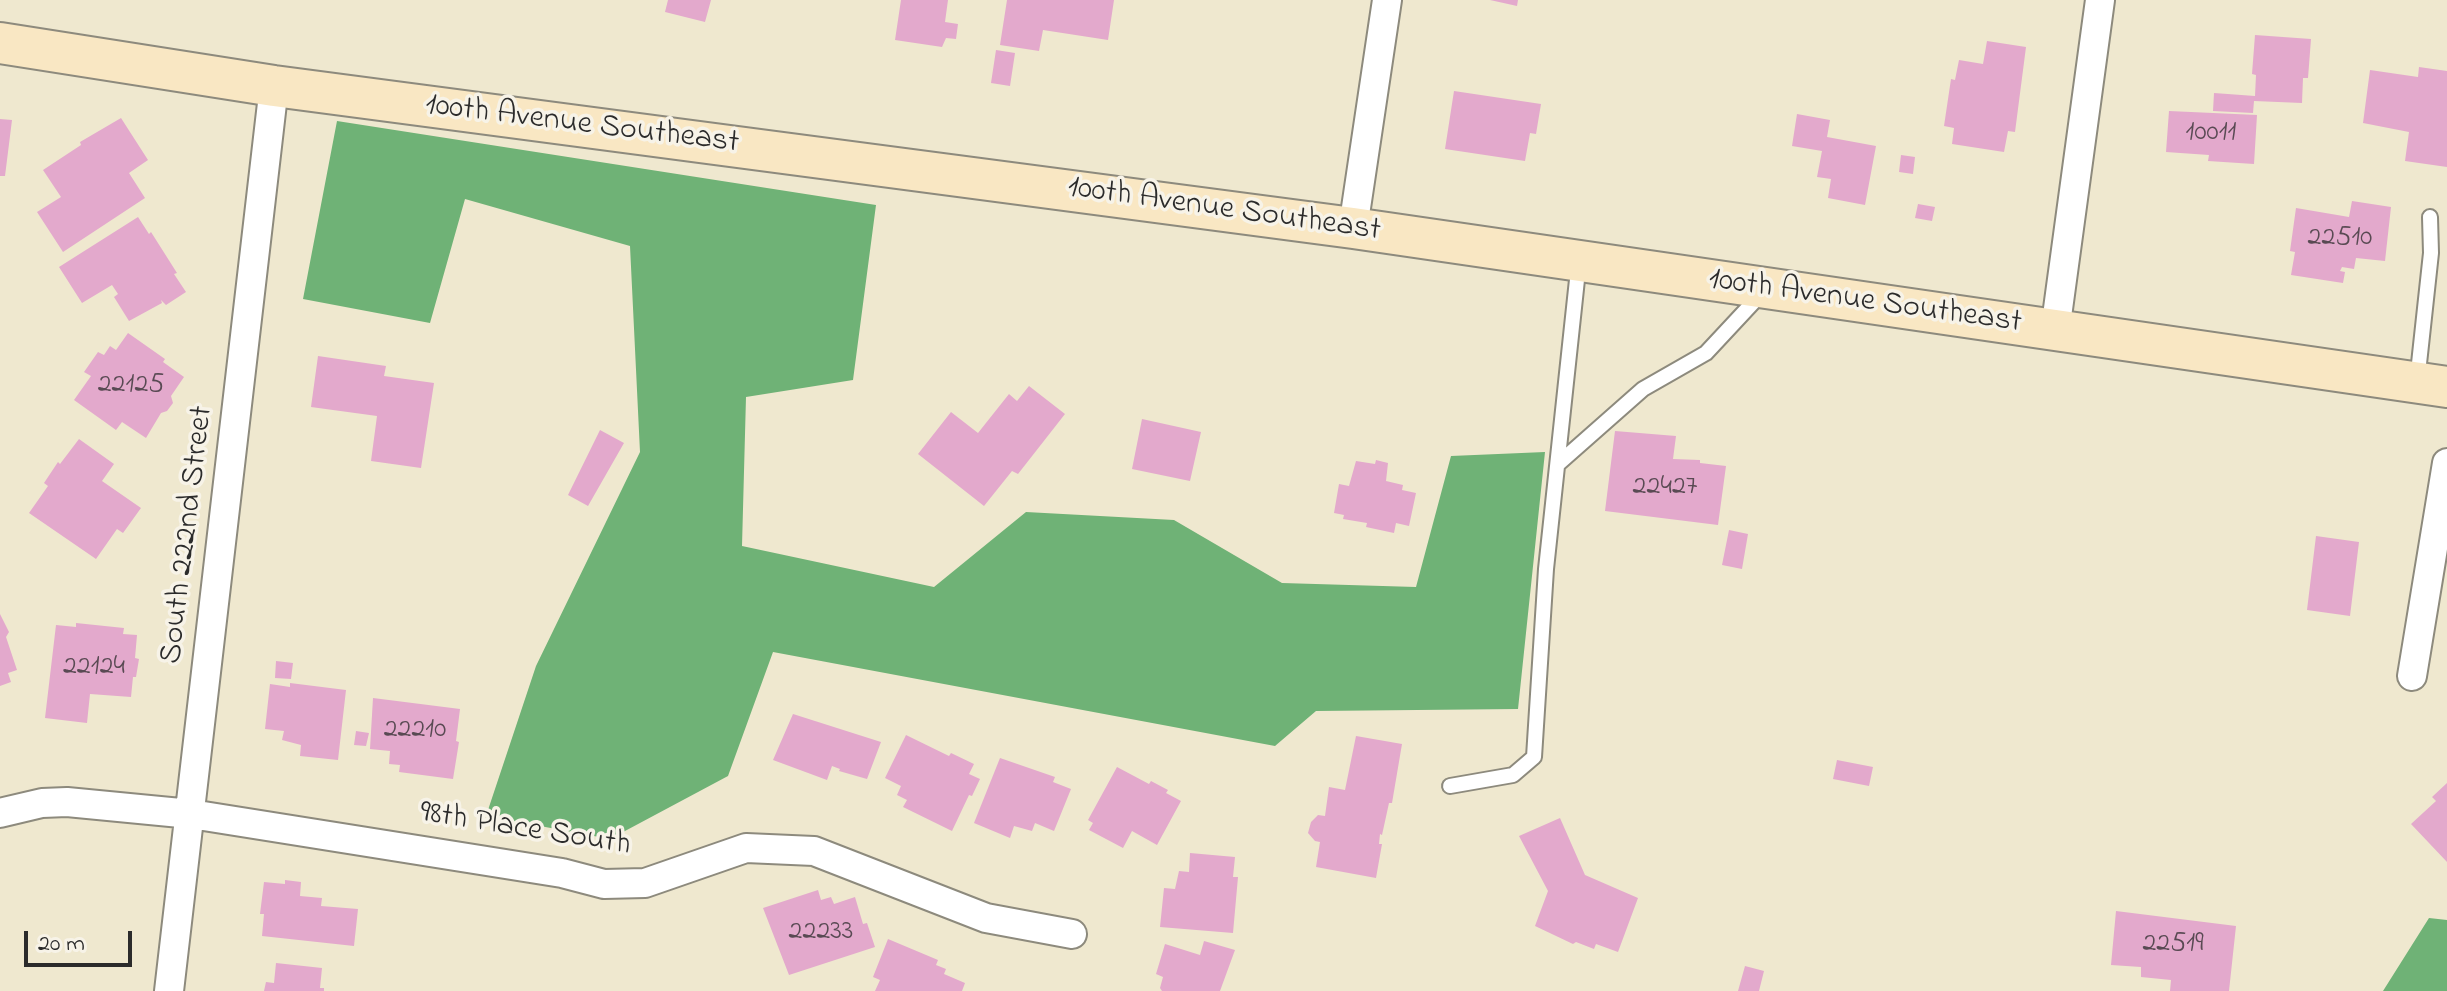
<!DOCTYPE html>
<html>
<head>
<meta charset="utf-8">
<style>
  body { margin:0 }
  #map { position:relative; width:2447px; height:991px; overflow:hidden; background:#efe8cf; font-family:"Indie Flower",sans-serif }
  canvas { display:block }
  .scale { position:absolute; left:24px; top:931px; width:108px; height:36px; box-sizing:border-box; border:4px solid #2b2b2b; border-top:0; padding-left:10px; font-size:24px; line-height:28px; white-space:nowrap; color:#2b2b2b; -webkit-text-stroke:6px #f7f3e8; paint-order:stroke }
</style>
</head>
<body>
<div id="map">
<canvas width="2447" height="991"></canvas>
<div class="scale">20 m</div>
</div>
<script>
const ctx = document.querySelector('canvas').getContext('2d');
ctx.lineJoin = 'round';
function paint(path, color) { ctx.fillStyle = color; ctx.fill(path, 'evenodd'); }
const toPath = rows => new Path2D(rows.map(r => 'M' + r).join(''));
function strokePath(path, color, width, dash) { ctx.strokeStyle = color; ctx.lineWidth = width; ctx.lineCap = dash ? 'butt' : 'round'; ctx.setLineDash(dash || []); ctx.stroke(path); }
function drawText(font, color, halo, rows, align = 'center') {
  ctx.font = font + ' "Indie Flower",sans-serif'; ctx.lineWidth = 7; ctx.setLineDash([]); ctx.textBaseline = 'middle'; ctx.strokeStyle = halo; ctx.fillStyle = color; for (const [text, x, y, turn = 0] of rows) {
    ctx.save(); ctx.translate(x, y); ctx.rotate((+turn || 0) * Math.PI / 180); ctx.textAlign = isNaN(turn) ? turn : align; if (halo) ctx.strokeText(text, 0, 0); ctx.fillText(text, 0, 0); ctx.restore();
  }
}
paint(toPath([
  [337,121,876,205,853,380,746,397,742,546,934,587,1026,512,1174,520,1282,583,1416,587,1451,456,1545,452,1518,709,1316,711,1275,746,773,652,728,776,610,839,486,816,536,666,640,452,630,246,465,199,430,323,303,299],
  [2429,918,2447,920,2447,991,2383,991]
]), '#6fb276');
paint(toPath([
  [668,0,711,0,705,22,665,12],
  [901,0,948,0,945,22,958,24,956,39,946,38,942,47,895,40],
  [1007,0,1114,0,1108,40,1043,30,1039,51,1000,45],
  [1490,0,1518,0,1517,6],
  [2255,35,2311,39,2308,78,2303,78,2302,103,2254,101,2253,113,2213,111,2214,93,2255,96,2256,75,2252,74],
  [1987,41,2026,47,2015,132,2008,131,2004,152,1952,144,1954,128,1944,126,1951,79,1955,80,1959,60,1983,64],
  [996,50,1015,53,1010,86,991,83],
  [2419,67,2447,71,2447,167,2405,161,2409,132,2363,123,2370,70,2418,77],
  [1454,91,1541,104,1536,134,1530,133,1525,161,1445,149],
  [2169,111,2257,115,2254,164,2208,161,2209,155,2166,152],
  [1797,114,1830,120,1827,137,1876,146,1865,205,1828,198,1831,179,1817,177,1822,151,1792,146],
  [121,118,148,160,129,173,145,198,63,252,37,212,61,197,43,170,81,145,80,142],
  [0,119,12,120,5,176,0,176],
  [1901,155,1915,157,1913,174,1899,172],
  [2352,201,2391,207,2385,261,2356,258,2354,269,2342,267,2340,271,2345,272,2343,283,2291,275,2295,252,2290,251,2296,208,2349,217],
  [1918,204,1935,207,1932,221,1915,218],
  [138,217,149,234,151,232,177,273,174,274,186,292,166,305,161,300,162,303,129,321,114,297,118,294,112,285,82,303,59,267],
  [128,333,165,359,163,362,184,377,171,396,173,403,167,411,161,413,146,438,122,422,116,430,74,400,91,376,84,372,98,352,104,355,110,346,116,350],
  [318,356,386,366,384,376,434,383,421,468,371,461,377,416,311,407],
  [1029,386,1065,414,1018,474,1012,471,984,506,918,454,951,412,978,433,1009,394,1017,401],
  [1142,419,1201,432,1190,481,1132,469],
  [600,430,624,443,588,506,568,495],
  [1615,431,1676,436,1673,459,1700,460,1700,463,1726,466,1718,525,1605,511],
  [79,439,114,464,102,481,141,508,123,533,117,529,96,559,29,513,48,486,44,483,58,462,60,464],
  [1376,460,1388,463,1386,481,1403,485,1402,490,1416,493,1409,526,1396,523,1394,533,1366,527,1367,523,1343,519,1344,515,1334,513,1339,484,1349,486,1356,461,1375,464],
  [1729,530,1748,534,1742,569,1722,565],
  [2316,536,2359,542,2350,616,2307,610],
  [0,614,9,632,6,637,17,670,8,673,11,682,0,686],
  [76,623,124,628,123,634,137,635,135,658,139,659,136,677,133,677,131,697,90,694,87,723,45,718,56,625,76,627],
  [276,661,293,663,291,679,275,678],
  [290,683,346,690,338,760,300,756,301,745,282,740,284,731,265,729,270,684,290,687],
  [373,698,460,709,456,741,459,742,453,779,399,772,400,765,389,764,390,751,370,749],
  [793,714,881,742,867,779,839,771,840,769,832,766,827,780,773,760],
  [356,731,369,733,366,746,354,745],
  [906,735,949,756,951,753,974,764,969,774,980,779,972,796,969,795,952,831,903,807,907,800,897,795,901,786,885,778],
  [1356,736,1402,744,1392,803,1389,803,1382,835,1380,834,1379,844,1382,844,1376,878,1316,867,1320,842,1315,841,1308,833,1311,822,1318,815,1325,816,1329,787,1345,790],
  [1000,758,1055,777,1053,782,1071,789,1054,831,1035,823,1032,831,1014,826,1010,838,974,823],
  [1837,760,1873,767,1869,786,1833,779],
  [1117,767,1149,784,1151,781,1168,790,1166,793,1181,801,1157,845,1132,831,1123,848,1089,830,1093,823,1088,820],
  [2447,783,2447,862,2411,824,2436,801,2432,797],
  [1560,818,1585,875,1638,898,1618,952,1596,944,1594,949,1576,942,1573,944,1535,926,1548,891,1519,836],
  [1190,853,1235,857,1233,877,1238,877,1233,933,1160,927,1164,888,1175,889,1179,871,1189,872],
  [285,880,301,882,300,896,322,898,321,906,358,909,354,946,262,936,264,914,260,914,264,882,285,884],
  [818,890,821,900,831,897,834,904,855,897,863,924,867,923,875,947,789,975,763,908],
  [2116,911,2236,926,2229,991,2170,991,2171,980,2141,977,2141,967,2111,965],
  [888,939,938,960,936,965,946,969,944,974,965,983,962,991,875,991,880,980,873,977],
  [1204,941,1235,950,1220,991,1162,991,1160,988,1163,977,1156,974,1165,944,1200,955],
  [276,963,322,968,320,988,324,988,324,991,264,991,266,982,274,983],
  [1745,966,1764,971,1759,991,1738,991]
]), '#e3a9cc');
const lane = toPath([
  [2417,382,2431,253,2430,217],
  [1558,464,1643,389,1706,353,1761,294],
  [1450,786,1513,775,1534,757,1546,569,1579,261]
]);
const street = toPath([
  [1353,228,1387,0],
  [2055,331,2100,0],
  [2412,676,2447,463],
  [0,813,42,803,67,802,191,814,562,873,604,884,645,883,746,848,814,851,986,918,1072,934],
  [169,991,274,86]
]);
const secondary = toPath([
  [0,43,274,86,1353,228,2447,387]
]);
strokePath(lane, '#8d8a7d', 18);
strokePath(street, '#8d8a7d', 32);
strokePath(secondary, '#8d8a7d', 44);
strokePath(lane, '#fff', 14);
strokePath(street, '#fff', 28);
strokePath(secondary, '#f9e7c3', 40);
drawText('28px', '#594a53', null, [
  ["10011",2211,134],
  ["22510",2340,239],
  ["22125",131,386],
  ["22427",1665,488],
  ["22124",94,668],
  ["22210",415,731],
  ["22233",821,933],
  ["22519",2173,945]
]);
drawText('32px', '#2b2b2b', '#f7f3e8', [
  ["100th Avenue Southeast",582,126,7],
  ["100th Avenue Southeast",1224,211,8],
  ["100th Avenue Southeast",1865,303,8],
  ["South 222nd Street",189,535,-83],
  ["98th Place South",525,831,9]
]);
</script>
</body>
</html>
